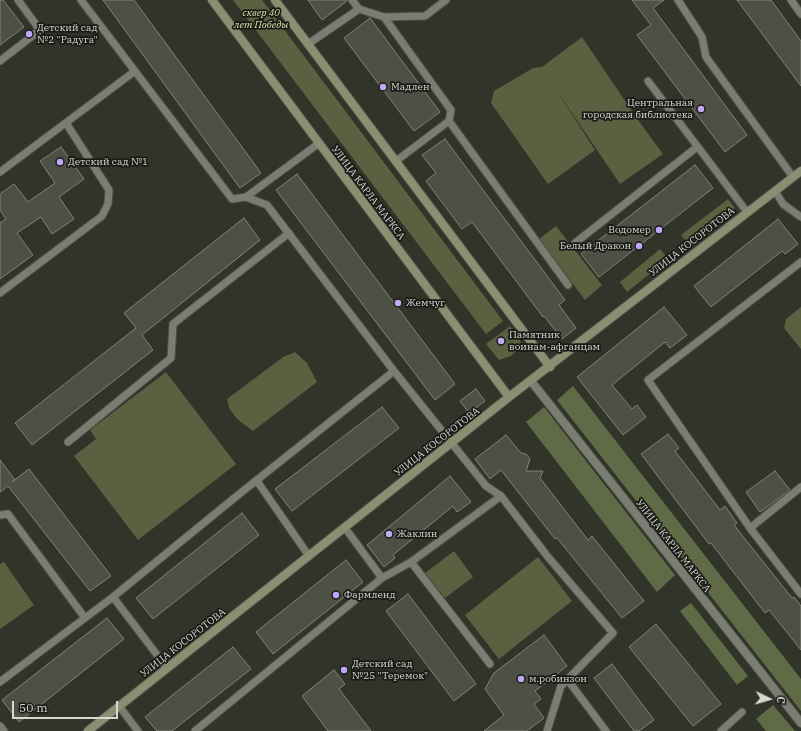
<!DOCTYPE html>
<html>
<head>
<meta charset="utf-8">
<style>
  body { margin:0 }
  #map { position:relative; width:801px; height:731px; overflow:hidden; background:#313429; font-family:"IBM Plex Serif",serif }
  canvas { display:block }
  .north { position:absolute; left:749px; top:679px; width:40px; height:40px; -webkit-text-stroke:3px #1a1b16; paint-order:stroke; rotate:95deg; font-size:11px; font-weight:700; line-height:16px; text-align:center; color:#d6d8d1 }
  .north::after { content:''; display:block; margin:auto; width:14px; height:18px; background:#d6d8d1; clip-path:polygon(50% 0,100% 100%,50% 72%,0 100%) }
  .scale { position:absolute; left:12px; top:701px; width:106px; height:18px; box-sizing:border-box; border:2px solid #d6d8d1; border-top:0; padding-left:5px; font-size:12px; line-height:14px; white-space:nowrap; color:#d6d8d1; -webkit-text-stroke:3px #1a1b16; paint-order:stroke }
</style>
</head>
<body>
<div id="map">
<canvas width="801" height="731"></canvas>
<div class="north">С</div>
<div class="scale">50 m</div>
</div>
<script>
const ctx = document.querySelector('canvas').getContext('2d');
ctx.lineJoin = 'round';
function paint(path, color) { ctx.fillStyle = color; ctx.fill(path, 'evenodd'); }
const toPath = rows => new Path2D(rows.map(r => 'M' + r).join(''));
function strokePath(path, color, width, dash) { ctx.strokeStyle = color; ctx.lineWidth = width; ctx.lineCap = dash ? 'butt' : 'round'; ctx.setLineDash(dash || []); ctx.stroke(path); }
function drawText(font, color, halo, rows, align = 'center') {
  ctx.font = font + ' "IBM Plex Serif",serif'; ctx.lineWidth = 3.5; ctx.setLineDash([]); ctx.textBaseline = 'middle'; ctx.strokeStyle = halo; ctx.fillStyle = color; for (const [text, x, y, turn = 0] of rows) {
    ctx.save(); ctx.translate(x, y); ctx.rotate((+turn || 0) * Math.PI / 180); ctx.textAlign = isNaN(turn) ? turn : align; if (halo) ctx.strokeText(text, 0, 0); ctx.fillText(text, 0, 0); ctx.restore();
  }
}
paint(toPath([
  [233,0,262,0,503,321,486,334],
  [582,37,638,120,663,154,620,184,555,88,595,150,548,184,491,103,494,91,533,68,542,67],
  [728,199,735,208,688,244,681,235],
  [556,226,602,285,585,300,539,239],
  [660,249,668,259,627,292,620,282],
  [801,307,801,349,784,328,786,319],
  [510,326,521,342,518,349,511,356,499,360,486,344],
  [295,352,307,363,317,382,253,431,237,419,229,408,227,399,283,357],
  [166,372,236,464,138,540,74,456,96,439,90,430],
  [454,551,473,577,445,598,425,573],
  [538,557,572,601,499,659,465,615],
  [4,562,34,605,0,629,0,564]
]), '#596141');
paint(toPath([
  [573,386,801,679,801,711,557,400],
  [544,407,675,575,657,592,526,422],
  [691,603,748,676,737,685,680,611],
  [773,705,795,731,766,731,756,719]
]), '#616a46');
const building = toPath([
  [0,0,3,0,24,27,0,45,0,0],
  [103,0,134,0,261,173,240,188,103,0],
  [308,0,347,0,347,1,322,20,308,0],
  [632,0,664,0,653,8,747,135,725,152,637,35,651,25,632,0],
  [737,0,771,0,801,41,801,86,737,0],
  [370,18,440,112,414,131,344,38,370,18],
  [445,139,565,300,559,305,576,328,562,339,544,316,543,317,472,222,462,229,426,181,436,173,422,155,445,139],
  [61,147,84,179,59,197,74,219,52,234,41,217,17,233,33,255,0,279,0,223,6,219,0,210,0,194,14,184,28,202,55,183,40,161,61,147],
  [695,165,713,188,599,277,581,254,695,165],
  [297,174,455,384,435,400,276,190,297,174],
  [244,218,260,240,142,335,153,350,32,445,15,423,136,328,124,313,244,218],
  [778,219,798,244,785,254,782,251,711,307,694,286,778,219],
  [664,307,687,335,670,348,665,342,612,385,632,409,637,405,646,417,623,435,577,377,664,307],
  [476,389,485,401,469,413,460,401,476,389],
  [382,407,399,428,292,511,275,489,382,407],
  [668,434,679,448,675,451,720,510,725,506,737,523,734,525,792,598,794,597,801,606,801,650,769,610,765,613,711,543,709,544,641,454,668,434],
  [506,435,521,453,526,454,530,459,526,471,543,471,540,478,588,540,592,536,644,601,622,618,557,538,555,539,501,470,490,479,475,459,506,435],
  [0,460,15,480,12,482,29,469,111,576,90,591,8,486,0,492,0,460],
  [775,471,790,490,760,512,746,492,775,471],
  [450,476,471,502,457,512,453,506,393,555,395,558,384,567,367,545,450,476],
  [242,513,259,535,153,619,136,598,242,513],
  [346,560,363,582,273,654,256,632,346,560],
  [408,594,476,684,454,701,386,611,408,594],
  [107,618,124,639,19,722,2,700,107,618],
  [656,624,721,704,693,726,629,647,656,624],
  [544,635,567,666,535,691,541,699,534,704,544,718,527,731,484,731,504,715,485,689,494,673,544,635],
  [233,647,251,669,172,731,157,731,145,717,233,647],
  [612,664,654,720,639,731,634,731,594,678,612,664],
  [334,670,345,684,339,689,371,731,328,731,302,696,334,670]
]);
paint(building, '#4d5044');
strokePath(building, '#808376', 1);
const lane = toPath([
  [81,0,232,199,246,197],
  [352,0,359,9],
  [678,0,702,37,706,57,793,177],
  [791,0,801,14],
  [384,17,451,110,449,121,568,285],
  [308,44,359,9,384,17,425,16,446,0],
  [0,61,40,30,18,0],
  [648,81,747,212],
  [318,144,246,197,267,205,394,371,486,486,501,496,548,557,613,633,561,686,547,731],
  [396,161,449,121],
  [0,172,135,71],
  [775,191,783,204,801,217],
  [575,243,697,147],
  [0,293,102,216,108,204,109,190,66,123],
  [68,442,171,358,173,324,289,233],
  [257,481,309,556],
  [801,487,750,528,801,594],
  [0,515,8,514,85,618,113,597,167,668],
  [345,528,382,578,411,562,501,496],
  [750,528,648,380,801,262],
  [411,562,490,664],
  [113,597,238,495,394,371],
  [567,679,606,731],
  [0,682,85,618],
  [119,706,138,731],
  [0,726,4,731],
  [195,731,382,578],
  [721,731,742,712]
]);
const street = toPath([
  [531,381,801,723]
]);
const secondary = toPath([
  [212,0,509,397],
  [275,0,550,367],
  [88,731,509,397,801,171]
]);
strokePath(lane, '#4e5147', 9);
strokePath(street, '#4e5147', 10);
strokePath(secondary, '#4e5147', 10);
strokePath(lane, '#7a7d71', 7);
strokePath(street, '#7a7d71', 8);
strokePath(secondary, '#899072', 8);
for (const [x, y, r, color] of [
  [29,34,4,"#c2a8f3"],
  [383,87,4,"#c2a8f3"],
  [701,109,4,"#c2a8f3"],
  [60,162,4,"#c2a8f3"],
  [659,230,4,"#c2a8f3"],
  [639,246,4,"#c2a8f3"],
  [398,303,4,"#c2a8f3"],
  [501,341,4,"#c2a8f3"],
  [389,534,4,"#c2a8f3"],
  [336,595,4,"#c2a8f3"],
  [344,670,4,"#c2a8f3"],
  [521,679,4,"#c2a8f3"]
]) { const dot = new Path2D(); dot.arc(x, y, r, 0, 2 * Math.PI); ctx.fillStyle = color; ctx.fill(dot); strokePath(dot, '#1a1b16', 1.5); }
drawText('italic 10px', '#daeaaa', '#1a1b16', [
  ["сквер 40",261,13],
  ["лет Победы",261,25]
]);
drawText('10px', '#d6d8d1', '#1a1b16', [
  ["Детский сад",37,28],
  ["№2 \"Радуга\"",37,40],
  ["Мадлен",391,87],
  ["Центральная",693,103,"right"],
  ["городская библиотека",693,115,"right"],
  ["Детский сад №1",68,162],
  ["Водомер",651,230,"right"],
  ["Белый Дракон",631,246,"right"],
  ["Жемчуг",406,303],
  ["Памятник",509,335],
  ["воинам-афганцам",509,347],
  ["Жаклин",397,534],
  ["Фармленд",344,595],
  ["Детский сад",352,664],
  ["№25 \"Теремок\"",352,676],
  ["м.робинзон",529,679]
], 'left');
drawText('10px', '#d6d8d1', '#1a1b16', [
  ["УЛИЦА КАРЛА МАРКСА",368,193,53],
  ["УЛИЦА КОСОРОТОВА",692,242,-38],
  ["УЛИЦА КОСОРОТОВА",437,442,-38],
  ["УЛИЦА КАРЛА МАРКСА",673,546,52],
  ["УЛИЦА КОСОРОТОВА",183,643,-38]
]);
</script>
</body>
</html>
